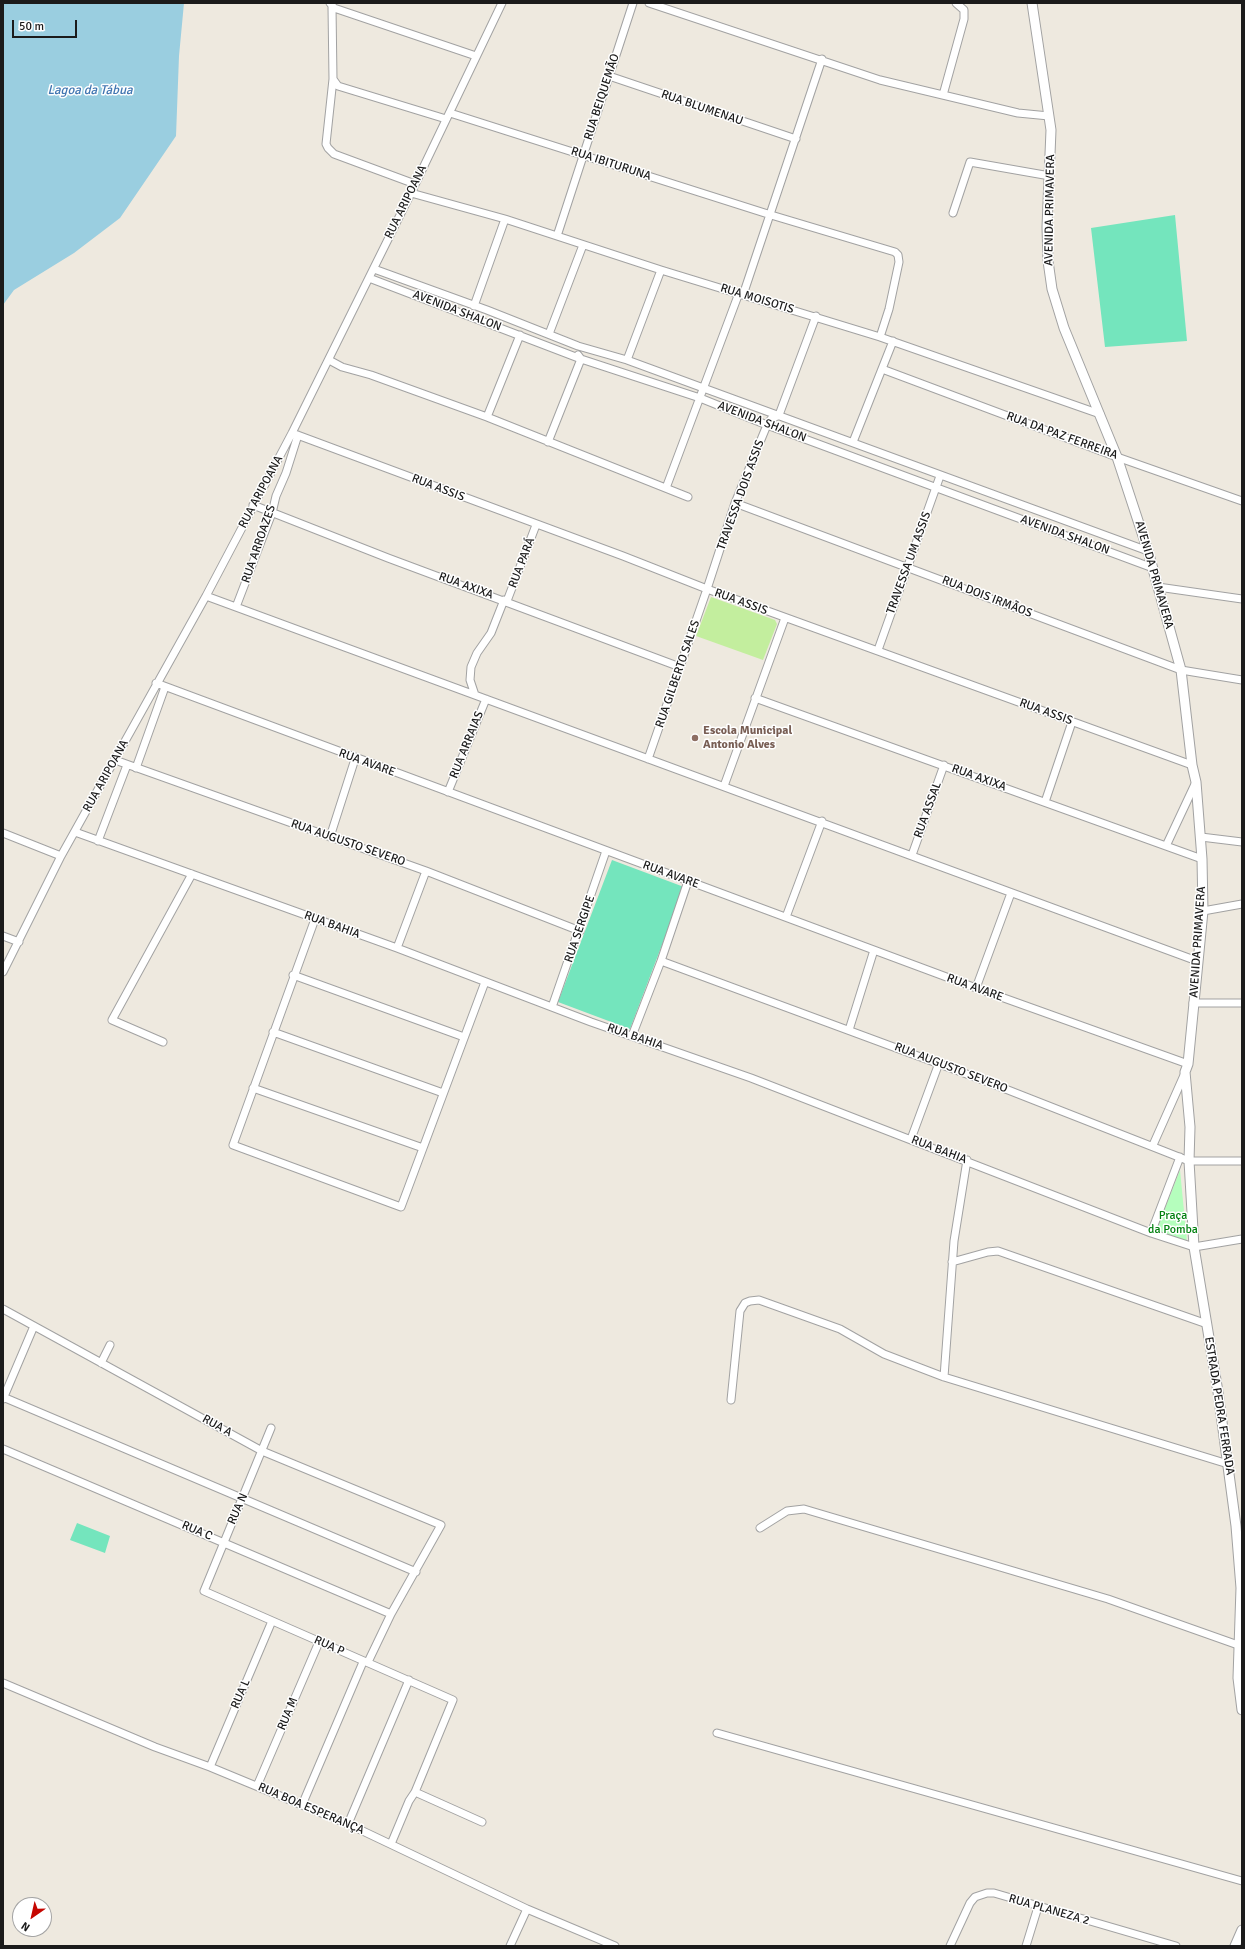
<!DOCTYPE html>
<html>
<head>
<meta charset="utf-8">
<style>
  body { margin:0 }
  #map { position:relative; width:1245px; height:1949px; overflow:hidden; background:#eee9df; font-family:Signika,sans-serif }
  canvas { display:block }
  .frame { position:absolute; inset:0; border:4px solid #1b1b1b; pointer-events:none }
  .north { position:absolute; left:12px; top:1897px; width:40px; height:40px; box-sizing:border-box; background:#fff; border:1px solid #a4a4a4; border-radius:50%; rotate:214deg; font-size:11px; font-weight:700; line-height:16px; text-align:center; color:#1b1b1b }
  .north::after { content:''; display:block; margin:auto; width:14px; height:18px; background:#c50600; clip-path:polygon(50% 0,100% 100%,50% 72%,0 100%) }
  .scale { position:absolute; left:12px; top:20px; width:65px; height:18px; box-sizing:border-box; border:2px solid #1b1b1b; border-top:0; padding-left:5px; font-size:12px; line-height:14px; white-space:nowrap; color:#1b1b1b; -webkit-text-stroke:3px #fff; paint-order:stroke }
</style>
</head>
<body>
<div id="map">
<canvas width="1245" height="1949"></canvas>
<div class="frame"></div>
<div class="north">N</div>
<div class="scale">50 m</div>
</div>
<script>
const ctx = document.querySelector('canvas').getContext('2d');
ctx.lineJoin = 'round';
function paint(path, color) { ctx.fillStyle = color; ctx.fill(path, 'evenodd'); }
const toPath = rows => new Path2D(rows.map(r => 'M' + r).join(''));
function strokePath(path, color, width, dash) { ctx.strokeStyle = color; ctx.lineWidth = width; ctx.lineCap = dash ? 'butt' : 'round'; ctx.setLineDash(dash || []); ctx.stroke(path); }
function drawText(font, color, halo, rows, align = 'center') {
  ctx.font = font + ' Signika,sans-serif'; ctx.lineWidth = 3; ctx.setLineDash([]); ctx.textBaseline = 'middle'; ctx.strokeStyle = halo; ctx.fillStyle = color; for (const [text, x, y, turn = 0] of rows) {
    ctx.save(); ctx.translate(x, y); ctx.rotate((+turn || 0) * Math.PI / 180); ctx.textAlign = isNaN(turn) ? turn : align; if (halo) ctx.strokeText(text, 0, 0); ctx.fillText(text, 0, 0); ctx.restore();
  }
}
paint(toPath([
  [711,597,775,620,777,624,763,660,696,636]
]), '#c3ee9e');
paint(toPath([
  [1180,1170,1187,1242,1156,1231]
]), '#b5febd');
paint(toPath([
  [1175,215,1187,341,1105,347,1091,228],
  [612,860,684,887,630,1029,558,1002],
  [77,1523,110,1536,105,1553,70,1540]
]), '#74e5bd');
paint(toPath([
  [3,3,184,3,179,56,176,136,120,218,74,253,14,290,3,305]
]), '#9acee0');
const minor = toPath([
  [330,3,334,8,476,56],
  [649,3,880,80,1018,113,1049,116],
  [332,7,333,79,338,86,446,119],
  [609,76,796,139],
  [333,79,326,144,328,148,334,154,415,184],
  [943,95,964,19,964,10,956,3],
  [450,113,771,215,895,252,898,255,899,262,889,309,880,337],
  [411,193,505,219,661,270,880,337,1100,414],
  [953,213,970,162,1050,176],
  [557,236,633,3],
  [374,269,487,310,578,346,627,360,1148,551],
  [369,278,581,359,700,398,767,425,1153,568],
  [743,295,822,59],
  [474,306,505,219],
  [549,334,583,245],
  [329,360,342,367,371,375,487,417,688,497],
  [627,360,661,270],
  [882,369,1117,457,1242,501],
  [487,417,520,335],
  [292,433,623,556,707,589,1192,765],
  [548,442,581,359,578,355],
  [853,442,893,341],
  [666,488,739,293],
  [735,503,1181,670,1242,680],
  [253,505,388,558,680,667],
  [1158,587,1242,599],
  [206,596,1197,961],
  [507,601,536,525],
  [236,607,272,513,276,496,286,473,298,435],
  [878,650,940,476],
  [156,683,976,988,1188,1064],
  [475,695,470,680,471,667,477,653,491,633,504,600],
  [755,698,1202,859],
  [648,759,707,589,735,503,767,425,771,419,779,415,816,316],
  [115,760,426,871,580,931],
  [136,768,165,687],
  [724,786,785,618],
  [448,792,486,699],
  [1045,802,1072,722],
  [75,832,397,948,591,1022,751,1078,1151,1233,1194,1247,1242,1239],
  [3,833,61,856],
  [330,837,355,759],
  [1201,837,1242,842],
  [98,841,127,765],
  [1166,846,1196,782],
  [912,855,944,765],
  [1203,911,1242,904],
  [786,917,822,821],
  [315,919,233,1145,401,1207,485,982],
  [3,936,19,942],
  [397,948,426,871],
  [661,961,980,1079,1189,1161,1242,1161],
  [3,972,61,856,206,596,292,433,411,193,502,3],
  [293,975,464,1037],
  [976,988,1011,893],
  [1193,1003,1242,1003],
  [552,1007,606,851],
  [849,1030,874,950],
  [273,1032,443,1093],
  [632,1036,661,961,688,881],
  [163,1042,112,1020,192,874],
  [253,1088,423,1148],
  [911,1139,939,1063],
  [1153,1145,1185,1073],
  [1151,1233,1180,1157],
  [952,1262,988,1252,998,1251,1207,1324],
  [3,1309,262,1451,441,1525,391,1614,368,1662],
  [101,1363,110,1345],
  [944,1377,954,1241,967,1160],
  [3,1397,416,1572],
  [3,1399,34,1326],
  [731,1400,740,1311,745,1303,750,1301,759,1300,840,1329,884,1354,944,1377,1228,1464],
  [271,1428,204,1591,453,1700,415,1792,409,1801,391,1844],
  [3,1449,391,1614],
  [760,1528,787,1511,804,1509,1108,1599,1238,1645],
  [3,1683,155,1747,210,1767,348,1824,527,1909,615,1946],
  [717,1733,1242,1881],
  [210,1767,272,1621],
  [257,1786,319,1642],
  [415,1792,482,1822],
  [302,1805,363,1662],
  [348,1824,409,1680],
  [510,1946,527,1909],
  [950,1946,970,1903,975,1897,987,1893,994,1893,1176,1946],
  [1026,1946,1038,1907]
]);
const tertiary = toPath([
  [1032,3,1051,130,1047,227,1048,261,1052,289,1064,328,1117,457,1148,551,1181,670,1192,765,1196,782,1202,859,1203,911,1188,1064,1185,1072,1190,1127,1189,1161,1194,1247,1218,1392,1236,1526,1241,1588,1238,1678,1242,1710],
  [1235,1946,1242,1930]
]);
strokePath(minor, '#a2a2a2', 9);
strokePath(tertiary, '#a2a2a2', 11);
strokePath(minor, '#fff', 7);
strokePath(tertiary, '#fff', 9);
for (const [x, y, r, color] of [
  [695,738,4,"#8d6e63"]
]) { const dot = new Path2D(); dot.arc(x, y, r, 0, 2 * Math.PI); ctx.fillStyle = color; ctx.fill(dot); strokePath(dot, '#fff', 1.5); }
drawText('12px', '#1b1b1b', '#fff', [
  ["RUA BEIQUEMÃO",602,97,-72],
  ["RUA BLUMENAU",702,108,19],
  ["RUA IBITURUNA",611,164,18],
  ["RUA ARIPOANA",406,202,-64],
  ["AVENIDA PRIMAVERA",1050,210,-89],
  ["RUA MOISOTIS",757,299,17],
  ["AVENIDA SHALON",457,311,21],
  ["AVENIDA SHALON",762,422,21],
  ["RUA DA PAZ FERREIRA",1062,436,20],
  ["RUA ASSIS",438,488,21],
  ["RUA ARIPOANA",261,492,-62],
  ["TRAVESSA DOIS ASSIS",741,495,-70],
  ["AVENIDA SHALON",1065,535,20],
  ["RUA ARROAZES",259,544,-71],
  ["RUA PARÁ",522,563,-69],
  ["TRAVESSA UM ASSIS",909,563,-70],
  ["AVENIDA PRIMAVERA",1154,575,74],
  ["RUA AXIXA",466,586,20],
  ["RUA DOIS IRMÃOS",987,597,21],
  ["RUA ASSIS",741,602,20],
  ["RUA GILBERTO SALES",678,674,-71],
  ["RUA ASSIS",1046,712,20],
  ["RUA ARRAIAS",467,745,-68],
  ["RUA AVARE",367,763,20],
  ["RUA ARIPOANA",106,776,-61],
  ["RUA AXIXA",979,778,20],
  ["RUA ASSAL",928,810,-70],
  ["RUA AUGUSTO SEVERO",348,843,19],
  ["RUA AVARE",671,875,20],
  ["RUA BAHIA",332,925,20],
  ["RUA SERGIPE",580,929,-71],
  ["AVENIDA PRIMAVERA",1198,942,-86],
  ["RUA AVARE",975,988,20],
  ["RUA BAHIA",635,1037,19],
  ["RUA AUGUSTO SEVERO",951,1068,21],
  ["RUA BAHIA",939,1150,21],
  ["ESTRADA PEDRA FERRADA",1219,1406,81],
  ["RUA A",217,1426,29],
  ["RUA N",238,1509,-66],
  ["RUA C",197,1531,23],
  ["RUA P",329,1646,24],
  ["RUA L",241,1694,-67],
  ["RUA M",288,1714,-67],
  ["RUA BOA ESPERANÇA",311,1809,23],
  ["RUA PLANEZA 2",1049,1910,16]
]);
drawText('bold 12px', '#785e54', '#fff', [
  ["Escola Municipal",703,731],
  ["Antonio Alves",703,745]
], 'left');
drawText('12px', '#01800f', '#fff', [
  ["Praça",1173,1216],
  ["da Pomba",1173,1230]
]);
drawText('italic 13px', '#4075b1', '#fff', [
  ["Lagoa da Tábua",90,91]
]);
</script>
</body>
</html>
